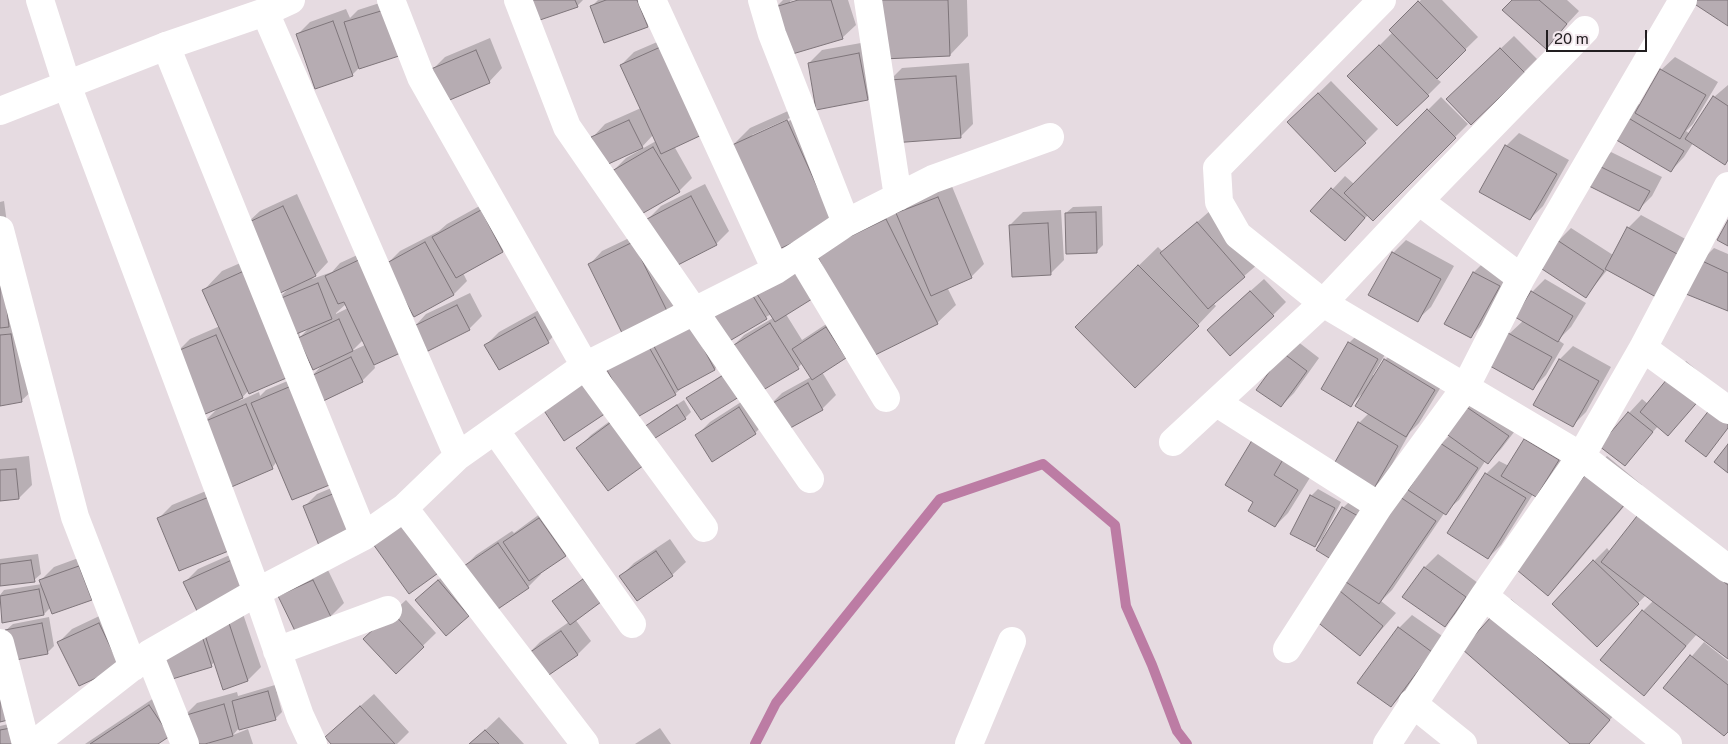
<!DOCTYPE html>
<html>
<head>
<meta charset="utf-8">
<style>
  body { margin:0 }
  #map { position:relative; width:1728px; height:744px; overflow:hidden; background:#e6dbe1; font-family:"Public Sans",sans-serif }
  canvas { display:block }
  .scale { position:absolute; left:1546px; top:30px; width:101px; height:22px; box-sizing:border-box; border:2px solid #221e20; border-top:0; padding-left:6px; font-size:15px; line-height:18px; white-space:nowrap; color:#221e20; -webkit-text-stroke:4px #f3e8ee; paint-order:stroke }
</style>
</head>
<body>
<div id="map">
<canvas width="1728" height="744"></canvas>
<div class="scale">20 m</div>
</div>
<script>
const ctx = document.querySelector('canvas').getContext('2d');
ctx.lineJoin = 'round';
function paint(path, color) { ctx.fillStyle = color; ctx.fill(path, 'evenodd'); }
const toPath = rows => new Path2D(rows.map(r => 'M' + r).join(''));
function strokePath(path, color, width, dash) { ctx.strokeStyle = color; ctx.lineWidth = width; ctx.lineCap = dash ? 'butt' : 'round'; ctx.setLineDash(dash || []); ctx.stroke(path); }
paint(toPath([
  [389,0,360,67,352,75,297,35,310,22,346,9,350,18,358,10],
  [531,0,583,0,577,6],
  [598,0,655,0,660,12,647,26,592,6],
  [783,0,794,0,790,1,790,4,802,0,848,0,856,25,842,38,776,7],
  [881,0,967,0,968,36,950,55],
  [1421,0,1442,0,1478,37,1436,78,1441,82,1428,95,1349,76,1393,32,1391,30],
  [1513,0,1567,0,1579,11,1546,47],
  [678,33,674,146,692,178,679,191,613,171,626,158,656,141,653,135,641,148,592,138,605,124,641,108,621,65,634,52],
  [1514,36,1537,59,1524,72,1461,86],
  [490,38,502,68,489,82,432,70,445,57],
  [872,41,881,86,868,99,809,63,822,50],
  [1675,57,1718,82,1693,124,1686,131,1690,134,1714,97,1728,85,1728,160,1724,164,1693,143,1684,157,1671,171,1626,117,1639,104,1641,105,1661,70],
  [969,63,973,124,960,137,889,81,902,68],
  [1331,81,1378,129,1365,142,1302,109],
  [1441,97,1468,124,1373,220,1368,215,1344,240,1312,211,1345,176,1354,184],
  [806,103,833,223,731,147,750,128],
  [792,117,793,119,752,138,752,135],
  [1519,133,1569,160,1543,206,1530,219,1506,146],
  [1611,152,1662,177,1652,196,1639,209,1598,166],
  [705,184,729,231,716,244,648,219,661,206],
  [951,184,984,264,971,277,947,287,956,305,937,323,836,235],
  [297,194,328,262,312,279,332,272,340,263,379,245,387,264,400,251,439,231,447,224,494,198,516,238,503,251,463,273,467,281,454,294,412,316,416,325,426,314,470,293,482,316,469,329,418,338,374,364,375,368,362,381,321,401,272,468,203,423,219,407,177,352,190,339,220,326,204,290,222,271,261,254,246,224,260,211],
  [290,287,282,295,280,291],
  [346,304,348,308,336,314,336,313],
  [311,326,300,337,299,332],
  [363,340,365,345,352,351],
  [308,357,324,363,311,377,309,372,266,390,260,396,259,392,239,401,249,390,291,375],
  [4,201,11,253,0,264,0,202],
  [1102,206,1103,245,1097,251,1066,213,1073,207],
  [1061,210,1064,260,1050,274,1010,225,1023,212],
  [1211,210,1258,264,1213,303,1216,306,1198,325,1095,308,1158,247,1163,252],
  [1641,215,1691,242,1669,282,1608,269,1586,296,1558,241,1571,228,1613,255,1628,228],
  [646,230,680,299,667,312,589,265,602,251],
  [1406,240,1454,266,1431,307,1417,320,1393,253],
  [1714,248,1728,254,1728,310,1701,261],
  [1487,259,1512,273,1484,323,1471,336,1446,323,1474,272],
  [0,266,35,388,21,401,0,404],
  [764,279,802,340,840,315,845,357,822,372,836,395,822,409,783,431,769,406,782,393,811,377,802,363,798,368,731,348,744,335,773,318,771,314,727,342],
  [1264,279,1286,302,1273,315,1221,317],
  [1545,279,1586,303,1571,327,1558,340,1564,344,1546,375,1533,388,1509,334,1524,320,1532,292],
  [548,305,561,328,548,342,499,368,486,345,499,332],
  [658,328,728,356,715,369,685,385,675,394,635,417,644,429,652,421,684,400,691,412,685,418,578,448,591,435,629,407,618,393],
  [1362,330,1390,346,1373,375,1375,376,1385,360,1398,347,1447,377,1419,423,1410,432,1385,477,1371,490,1359,423,1369,413,1364,392,1351,405,1349,343],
  [1297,341,1319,358,1294,393,1281,406,1258,389],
  [1573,346,1611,367,1586,412,1573,425,1535,405,1560,359],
  [1686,361,1713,384,1668,434,1658,426,1625,465,1629,413,1642,399,1648,404],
  [732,368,701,419,688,398],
  [1479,393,1521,423,1501,449,1488,462,1486,460,1459,500,1445,512,1392,590,1381,601,1396,613,1359,655,1313,617,1411,483,1413,485,1441,444,1450,435,1447,433],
  [752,395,768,420,755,433,697,435,710,422],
  [1538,427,1571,447,1549,482,1535,495,1533,494,1501,545,1488,558,1486,474,1499,461,1509,466,1525,440],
  [1297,443,1311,476,1288,513,1275,526,1255,502,1227,485],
  [29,456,32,485,19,498,0,500,0,459],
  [1607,456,1642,485,1566,576,1548,594,1588,474],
  [353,479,356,531,304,507,317,494],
  [223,484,244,536,159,518,172,505],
  [1318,489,1341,502,1322,539,1315,545,1311,496],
  [1356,495,1377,507,1352,549,1343,508],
  [552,505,578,542,565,555,540,572,541,574,528,587,463,568,476,555,512,531,514,533],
  [670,539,686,562,672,575,637,599,621,576,634,563],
  [248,547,261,575,185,582,198,569],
  [1607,548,1610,552,1728,553,1728,657,1697,634,1644,694,1643,611,1654,600,1646,595,1610,632,1594,561],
  [92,553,104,586,91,599,51,607,44,614,3,622,0,595,4,590,42,584,41,580,54,567],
  [38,554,41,574,34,580,0,585,0,559],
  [1438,554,1478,583,1458,612,1444,626,1404,597,1425,567],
  [327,568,344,603,331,616,297,632,280,597,293,583],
  [451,568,481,602,446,634,417,600],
  [590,573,600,601,575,619,591,641,578,654,543,678,527,655,540,642,569,622,554,601],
  [1511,599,1627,701,1588,744,1572,744,1492,618],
  [406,600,436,633,396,672,378,626],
  [240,605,261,667,248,680,215,662,211,665,170,678,162,653],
  [112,610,120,666,59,642,72,629],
  [1412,615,1445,638,1404,693,1391,706,1359,683,1399,628],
  [49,617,54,646,47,653,0,630,5,631,13,624],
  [1704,642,1728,661,1728,731,1665,688],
  [275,685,282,712,275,719,239,728,233,735,248,729,253,744,208,744,211,741,201,744,184,716,197,703,237,692,238,696],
  [163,692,182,722,156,744,85,744],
  [374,694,409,732,397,744,333,744,340,724],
  [499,717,524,744,471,744,479,736],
  [17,722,0,744,0,726],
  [660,728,671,744,635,744]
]), '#0003');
strokePath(toPath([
  [755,744,776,703,940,499,1043,464,1115,525,1126,606,1152,665,1177,731,1187,744]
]), '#bc7ca4', 10);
const building = toPath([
  [529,0,575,0,578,7,537,21,529,0],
  [606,0,637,0,648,27,604,43,590,6,606,0],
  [798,0,831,0,843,39,789,55,775,7,798,0],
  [880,0,948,0,950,56,883,59,880,0],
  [1512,0,1539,0,1567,24,1546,49,1502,10,1512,0],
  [1694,0,1728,0,1728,26,1693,3,1694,0],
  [1418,1,1466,50,1437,79,1389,30,1418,1],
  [391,8,405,54,359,69,344,22,391,8],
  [333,21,353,76,315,89,296,34,333,21],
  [665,45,706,133,661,154,620,65,665,45],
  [1379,45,1429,96,1397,126,1347,76,1379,45],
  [1500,48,1525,73,1471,125,1446,99,1500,48],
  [476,50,490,83,445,102,431,69,476,50],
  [859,53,868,100,816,110,808,63,859,53],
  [1660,69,1706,95,1680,139,1635,113,1660,69],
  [956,76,961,138,892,143,888,80,956,76],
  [1318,93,1366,143,1335,172,1287,122,1318,93],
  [1713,96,1728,106,1728,160,1725,165,1685,139,1713,96],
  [1427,109,1456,138,1373,221,1344,193,1427,109],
  [1625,116,1684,151,1671,172,1613,138,1625,116],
  [629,120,643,148,604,166,591,137,629,120],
  [787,120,834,224,777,250,730,146,787,120],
  [1505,145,1557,174,1530,220,1479,192,1505,145],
  [653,147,680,192,638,216,612,171,653,147],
  [1597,165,1650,191,1639,211,1587,185,1597,165],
  [1331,188,1365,218,1345,241,1310,211,1331,188],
  [691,196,717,245,672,268,647,219,691,196],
  [938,197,972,278,931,296,896,213,938,197],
  [283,206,316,276,278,294,245,224,283,206],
  [481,210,503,252,456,278,432,237,481,210],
  [1096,212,1097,253,1066,254,1065,213,1096,212],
  [886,219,938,324,867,359,816,253,886,219],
  [1728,220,1728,246,1717,240,1728,220],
  [1197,222,1245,277,1208,309,1160,253,1197,222],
  [1048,223,1051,275,1012,277,1009,225,1048,223],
  [1627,227,1679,255,1656,297,1605,269,1627,227],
  [1557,240,1604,271,1586,298,1539,267,1557,240],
  [425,242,454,295,414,317,385,264,425,242],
  [633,242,668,313,623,335,588,264,633,242],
  [1392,252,1441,279,1418,322,1368,295,1392,252],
  [365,257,409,349,374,365,344,302,338,304,325,276,365,257],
  [1700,260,1728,273,1728,311,1686,294,1700,260],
  [1138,265,1199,326,1135,388,1075,327,1138,265],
  [792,268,812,299,775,322,755,291,792,268],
  [244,271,291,376,249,394,202,290,244,271],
  [1473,272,1500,286,1471,338,1444,324,1473,272],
  [3,276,9,327,0,328,0,277,3,276],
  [318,283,332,319,289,337,274,301,318,283],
  [750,291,767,319,726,343,709,315,750,291],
  [1250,291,1274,316,1230,356,1207,330,1250,291],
  [1531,291,1573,316,1558,342,1515,317,1531,291],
  [457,305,470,330,424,353,412,327,457,305],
  [535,317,549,343,499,370,484,345,535,317],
  [339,319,353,351,313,370,298,338,339,319],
  [689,321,715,370,678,390,651,341,689,321],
  [770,323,799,369,758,393,729,348,770,323],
  [826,327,846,358,812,380,792,349,826,327],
  [1508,333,1552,357,1533,390,1490,366,1508,333],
  [11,334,22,402,0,406,0,335,11,334],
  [216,335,243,398,203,415,175,352,216,335],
  [645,340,676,395,634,419,603,363,645,340],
  [1348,342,1378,359,1351,407,1321,389,1348,342],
  [1283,353,1307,371,1281,407,1256,390,1283,353],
  [351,357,363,382,319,403,307,378,351,357],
  [1384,359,1435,390,1406,437,1355,406,1384,359],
  [1559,359,1599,381,1573,427,1533,405,1559,359],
  [583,373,609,411,564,441,539,403,583,373],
  [1672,373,1701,398,1668,436,1640,412,1672,373],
  [725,374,739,397,701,420,686,398,725,374],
  [808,383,823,410,783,432,768,406,808,383],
  [296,384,337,482,292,500,251,403,296,384],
  [246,404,273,469,229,488,201,423,246,404],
  [677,405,686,419,652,440,644,427,677,405],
  [1465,406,1509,436,1488,464,1445,433,1465,406],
  [739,407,756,434,712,462,695,435,739,407],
  [1710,409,1728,422,1728,428,1706,457,1685,441,1710,409],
  [1628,412,1653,432,1625,466,1599,446,1628,412],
  [614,420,647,463,608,491,576,448,614,420],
  [1358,422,1398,446,1372,492,1331,469,1358,422],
  [1254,437,1285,456,1274,475,1298,490,1275,527,1248,511,1253,502,1225,485,1254,437],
  [1524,439,1559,460,1536,497,1501,476,1524,439],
  [1440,443,1478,468,1446,515,1408,490,1440,443],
  [1728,444,1728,473,1714,462,1728,444],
  [16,469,19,499,0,501,0,470,16,469],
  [1485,473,1526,498,1488,559,1447,533,1485,473],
  [1587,473,1625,504,1548,596,1511,565,1587,473],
  [340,491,357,532,320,548,303,506,340,491],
  [1310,495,1335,508,1315,547,1290,534,1310,495],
  [1397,495,1436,521,1379,604,1340,578,1397,495],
  [209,497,231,550,179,571,157,518,209,497],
  [1342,507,1365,520,1339,564,1316,550,1342,507],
  [1637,516,1728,585,1728,659,1601,562,1637,516],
  [539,518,566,556,529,581,503,542,539,518],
  [405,521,441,571,409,594,373,544,405,521],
  [498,543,529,588,492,613,461,568,498,543],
  [656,551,673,576,637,601,619,576,656,551],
  [234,559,249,589,198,613,183,582,234,559],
  [31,560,35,582,0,586,0,564,31,560],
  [1593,560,1639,604,1597,647,1552,604,1593,560],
  [79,566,92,600,52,614,39,580,79,566],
  [1424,567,1466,597,1445,627,1402,597,1424,567],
  [583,579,601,602,570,625,552,601,583,579],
  [313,580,331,617,296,633,278,596,313,580],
  [438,580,469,616,446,636,415,600,438,580],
  [1335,587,1383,626,1360,656,1311,617,1335,587],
  [39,589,44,615,2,623,0,596,39,589],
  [1642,610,1686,646,1644,696,1600,660,1642,610],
  [392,612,424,647,396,674,363,639,392,612],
  [227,617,248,681,223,690,202,626,227,617],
  [1491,617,1610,720,1589,744,1570,744,1462,649,1491,617],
  [42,623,48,654,10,661,5,630,42,623],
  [99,623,120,667,79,686,57,642,99,623],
  [1398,627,1432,652,1391,707,1357,683,1398,627],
  [561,631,578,655,543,679,526,655,561,631],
  [203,639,212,667,169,680,160,653,203,639],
  [1690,655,1728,685,1728,732,1724,736,1663,688,1690,655],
  [0,678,8,720,0,722,0,678],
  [268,691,276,720,239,730,232,701,268,691],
  [224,704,233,736,205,744,191,744,183,716,224,704],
  [149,705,170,736,158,744,90,744,149,705],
  [360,706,395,744,331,744,325,737,360,706],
  [11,728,15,744,0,744,0,730,11,728],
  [485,730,499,744,469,744,485,730]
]);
paint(building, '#b6acb2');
strokePath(building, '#7e757a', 1);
strokePath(toPath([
  [40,0,67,85,257,592,300,716,313,744],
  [391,0,421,77,585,366,704,528],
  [518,0,567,127,810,479],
  [652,0,776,270],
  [762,0,772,34,846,223],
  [868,0,898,197],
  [1382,0,1217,168,1219,202,1238,235,1323,303,1581,456,1728,569],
  [265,12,458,456],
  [166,46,364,536],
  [1419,201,1521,278],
  [0,230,75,517,133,667],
  [800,255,886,398],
  [1643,348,1728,410],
  [1217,403,1379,506],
  [495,430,632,624],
  [1173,442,1323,303,1419,201,1585,30],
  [404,508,585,744],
  [1484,596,1668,744],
  [0,643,26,744],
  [1287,649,1379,506,1465,388,1521,278,1683,0],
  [277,651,388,610],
  [149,654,185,744],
  [1412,703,1463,744],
  [34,744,149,654,257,592,364,536,404,508,458,456,585,366,776,270,846,223,933,179,1050,137],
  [969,744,1012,641],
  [1387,744,1484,596,1581,456,1643,348,1728,186]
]), '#fff', 28);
strokePath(toPath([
  [0,111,166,46,265,12,291,0]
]), '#fff', 28);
</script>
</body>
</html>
